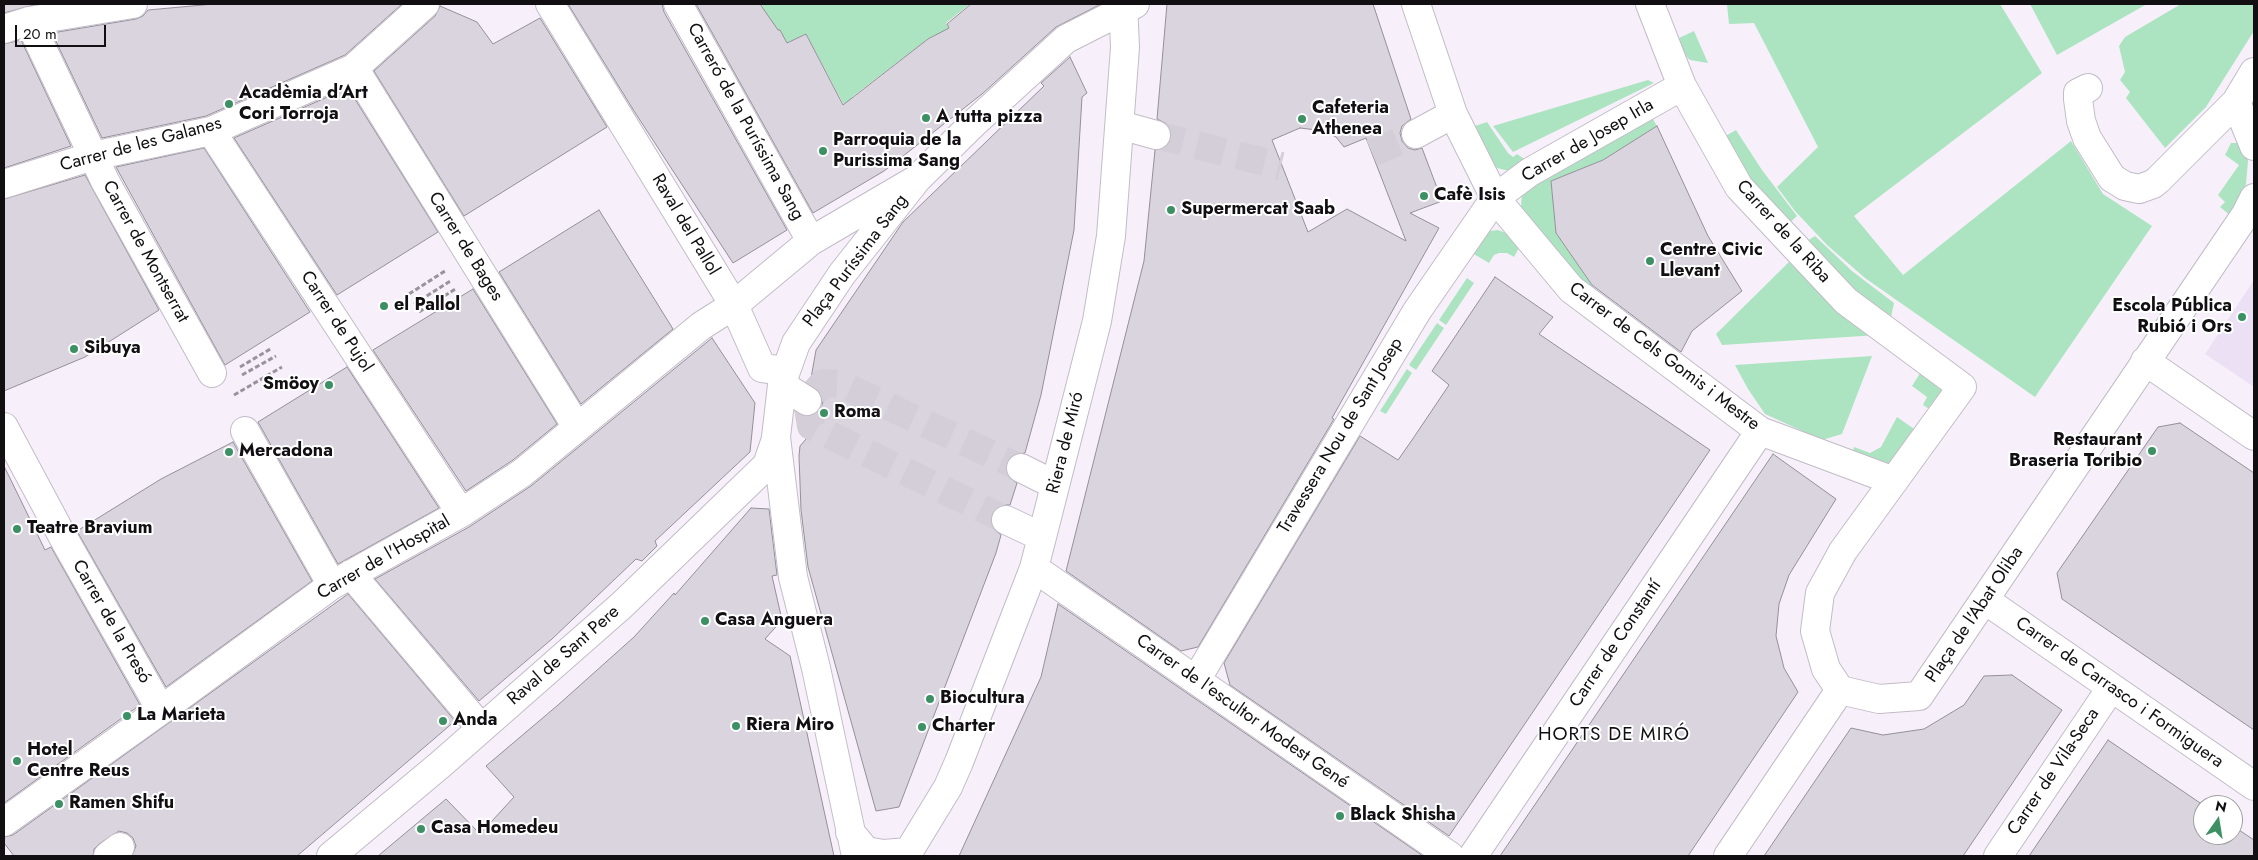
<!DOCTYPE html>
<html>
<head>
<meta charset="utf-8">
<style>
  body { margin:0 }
  #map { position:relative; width:2258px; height:860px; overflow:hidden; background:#f7f0fb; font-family:Jost,sans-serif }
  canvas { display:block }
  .frame { position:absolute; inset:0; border:5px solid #110f12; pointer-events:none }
  .north { position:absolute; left:2193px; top:795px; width:50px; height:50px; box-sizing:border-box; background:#fff; border:1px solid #a09fa0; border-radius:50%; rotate:13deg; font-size:14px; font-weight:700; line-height:20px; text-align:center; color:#110f12 }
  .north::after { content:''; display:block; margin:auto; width:18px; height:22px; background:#3c9063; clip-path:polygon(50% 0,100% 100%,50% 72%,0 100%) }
  .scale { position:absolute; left:15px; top:25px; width:91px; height:22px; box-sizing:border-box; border:2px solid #110f12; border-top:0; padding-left:6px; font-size:15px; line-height:18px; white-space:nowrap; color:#110f12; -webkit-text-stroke:4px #fff; paint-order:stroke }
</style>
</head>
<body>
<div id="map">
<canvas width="2258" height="860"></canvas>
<div class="frame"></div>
<div class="north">N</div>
<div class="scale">20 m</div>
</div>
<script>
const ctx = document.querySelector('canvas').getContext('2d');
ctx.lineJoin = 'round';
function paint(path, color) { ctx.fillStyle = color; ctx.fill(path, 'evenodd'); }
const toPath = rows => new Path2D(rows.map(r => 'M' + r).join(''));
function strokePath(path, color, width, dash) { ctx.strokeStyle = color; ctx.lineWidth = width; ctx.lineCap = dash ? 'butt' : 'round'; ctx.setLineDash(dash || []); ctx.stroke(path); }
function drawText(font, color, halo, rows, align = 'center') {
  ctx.font = font + ' Jost,sans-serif'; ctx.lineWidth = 4; ctx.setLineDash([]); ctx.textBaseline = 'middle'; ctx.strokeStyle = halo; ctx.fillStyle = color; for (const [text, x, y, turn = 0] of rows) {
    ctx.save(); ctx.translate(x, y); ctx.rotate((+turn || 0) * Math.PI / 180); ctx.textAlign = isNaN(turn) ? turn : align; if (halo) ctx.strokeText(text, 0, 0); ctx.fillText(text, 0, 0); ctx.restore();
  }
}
paint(toPath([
  [2254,280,2254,387,2205,354]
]), '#ece1f4');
paint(toPath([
  [760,4,970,4,946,23,953,35,936,35,928,39,852,97,855,103,846,109,806,34,787,43,780,30,770,33,759,18,763,7],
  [1727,4,2000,4,2042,73,1854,216,1903,275,2071,141,2103,194,2152,226,2035,397,1865,278,1827,245,1795,211,1777,187,1818,147,1754,23,1729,24],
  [2030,4,2147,4,2057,55],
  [2181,4,2254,4,2254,31,2206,107,2165,148,2126,98,2130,92,2120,80,2125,72,2119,46,2125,37],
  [1694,31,1708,63,1690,60,1683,53,1677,39],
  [1648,80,1654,83,1513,152,1493,126],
  [1651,116,1657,126,1603,160,1551,181,1556,233,1593,287,1679,357,1588,290,1521,207,1522,192],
  [1487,122,1508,153,1513,157,1517,154,1526,160,1509,171,1489,166,1466,129],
  [1736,130,1762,170,1797,216,1785,227,1749,181,1722,138],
  [2231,143,2239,143,2247,155,2248,161,2246,184,2231,216,2220,207,2225,202,2218,195,2239,165,2225,155],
  [1498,230,1506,233,1521,244,1514,257,1507,253,1499,253,1494,255,1489,263,1472,253,1484,234,1490,231],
  [1815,236,1852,271,1894,303,1891,317,1889,318,1854,292,1802,244],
  [1789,262,1837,307,1878,335,1722,345,1716,334],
  [1467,278,1474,283,1446,325,1439,320],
  [1437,323,1444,328,1416,370,1409,365],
  [1872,356,1842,434,1822,440,1765,414,1748,389,1735,365],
  [1924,367,1942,388,1941,397,1934,412,1923,405,1927,397,1912,386],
  [1407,369,1412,373,1386,414,1380,411],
  [1897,417,1917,431,1888,466,1852,456,1854,447,1870,453,1881,447]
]), '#ace4c1');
const building = toPath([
  [4,4,38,4,4,13,4,4],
  [214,4,402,4,345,55,206,116,102,138,52,33,136,19,143,16,148,10,214,4],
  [568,4,662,4,664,12,787,230,733,263,634,111,568,4],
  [696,4,760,4,778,30,780,30,787,43,806,34,843,105,928,39,949,28,947,24,971,4,1101,4,1056,27,982,94,884,171,813,213,696,4],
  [1167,4,1373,4,1411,119,1402,126,1400,133,1402,141,1408,148,1415,150,1422,148,1442,201,1410,213,1439,228,1332,418,1334,419,1198,647,1181,651,1066,571,1144,261,1155,150,1167,146,1171,139,1171,131,1167,124,1157,119,1167,4],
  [1300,128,1325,131,1336,137,1344,147,1366,138,1406,241,1347,209,1308,232,1272,140,1300,128],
  [440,6,477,22,493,44,540,18,607,127,464,216,374,71,435,16,440,6],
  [21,40,71,146,4,168,4,44,21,40],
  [1070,57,1087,93,1082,97,1074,230,1041,395,1025,453,1013,455,1007,461,1005,468,1008,476,1017,483,1010,505,1004,505,998,507,992,514,990,521,993,528,1001,535,996,553,899,807,876,811,808,567,801,510,799,456,800,446,813,431,804,423,805,416,815,415,820,410,823,402,821,393,810,384,816,350,903,222,1044,86,1041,83,1070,57],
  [348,88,438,232,337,295,234,138,348,88],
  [1657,126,1708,236,1742,291,1692,331,1681,352,1592,285,1556,233,1551,181,1603,160,1657,126],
  [204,148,310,312,225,365,116,167,204,148],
  [85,175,159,310,85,357,4,391,4,199,85,175],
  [599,210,673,329,581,404,499,272,599,210],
  [1495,277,1553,317,1539,334,1710,450,1449,836,1230,685,1224,663,1360,436,1398,460,1412,440,1449,385,1432,371,1495,277],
  [473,289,557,424,513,460,466,491,373,350,473,289],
  [712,338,755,403,750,452,655,541,657,546,642,561,636,559,552,639,479,701,375,579,469,527,531,486,712,338],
  [347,367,439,508,338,564,258,422,347,367],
  [2180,423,2254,473,2254,730,2062,599,2057,573,2158,427,2180,423],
  [233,442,312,581,166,687,77,531,161,479,233,442],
  [1773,454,1836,499,1789,575,1779,604,1776,636,1784,668,1798,692,1688,856,1500,856,1773,454],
  [4,466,45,550,51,547,140,705,4,803,4,466],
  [751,508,769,509,777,575,772,576,782,620,765,639,790,656,834,856,378,856,446,799,480,834,514,797,486,766,558,705,634,637,674,593,675,595,751,508],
  [348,594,455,721,297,856,132,856,136,846,133,838,127,833,119,831,99,844,94,849,93,856,14,856,4,843,4,837,13,835,348,594],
  [1058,604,1423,856,959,856,1041,677,1058,604],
  [2012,675,2062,710,1963,856,1764,856,1851,728,1883,735,1924,729,1964,705,1984,676,2012,675],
  [2108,740,2203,805,2203,835,2233,835,2233,826,2254,840,2254,856,2029,856,2108,740]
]);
paint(building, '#dad4df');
strokePath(building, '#958f9a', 1);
strokePath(toPath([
  [1156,135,1281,166],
  [1372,153,1416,134],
  [1006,520,811,426,807,401,823,383,840,384,1021,468]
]), '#d4ced8', 28, [28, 14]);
const minor = toPath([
  [550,4,734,305,762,368,786,371],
  [678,4,811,241],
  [1416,4,1453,114,1495,198,1571,289,1760,431,1894,481],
  [1650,4,1682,86,1739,187,1846,301,1962,387,1843,551,1820,593,1815,631,1826,669,1840,690,1879,699,1919,696,2246,214,2254,198],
  [29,21,105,181,212,373],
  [4,29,29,21,133,4],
  [354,68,577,427],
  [2254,72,2236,102,2254,146],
  [2088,88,2078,93,2078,99,2081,121,2087,138,2112,178,2125,186,2139,189,2153,184,2158,180,2236,102],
  [1120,125,1156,135],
  [211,131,461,513],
  [1416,134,1453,114],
  [4,184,93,156,211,131,354,68,425,4],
  [2145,361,2254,436],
  [782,385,807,401],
  [4,427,64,539,161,710],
  [245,431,332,585],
  [1021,468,1055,485],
  [1006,520,1042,537],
  [1034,568,1450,856],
  [351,574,481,728],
  [1985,600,2254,786],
  [1196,680,1417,311,1495,198,1530,172,1682,86],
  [4,822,161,710,332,585,461,513,522,473,701,326,734,305,811,241,917,179],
  [850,832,866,851,883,854,909,852],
  [108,856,120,847],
  [331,856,441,764,622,605,767,465,776,439],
  [856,856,816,668,793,577,776,437,782,385,786,371,796,343,842,274,917,179,973,124,1066,39,1135,4],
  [906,856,948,787,959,762,1034,568,1042,537,1097,321,1111,236,1125,47,1123,4],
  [1473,856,1760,431],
  [1728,856,1840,690],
  [1998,856,2111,688]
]);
strokePath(minor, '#c2bcc7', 30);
strokePath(toPath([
  [409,294,445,271],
  [414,304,452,280],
  [419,312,457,288],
  [240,367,272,348],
  [242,375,276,356],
  [234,395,282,367]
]), '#99949c', 3, [5, 2.5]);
strokePath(minor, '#fff', 28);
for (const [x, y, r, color] of [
  [229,104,5,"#3c9063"],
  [926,118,5,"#3c9063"],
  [1302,119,5,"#3c9063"],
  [823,151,5,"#3c9063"],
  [1424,196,5,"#3c9063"],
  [1171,210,5,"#3c9063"],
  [1650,261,5,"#3c9063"],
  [384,306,5,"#3c9063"],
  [2242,317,5,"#3c9063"],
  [74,349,5,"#3c9063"],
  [329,385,5,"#3c9063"],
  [824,413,5,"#3c9063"],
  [2152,451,5,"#3c9063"],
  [229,452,5,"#3c9063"],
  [17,529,5,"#3c9063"],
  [705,621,5,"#3c9063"],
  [930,699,5,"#3c9063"],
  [127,716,5,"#3c9063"],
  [443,721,5,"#3c9063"],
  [736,726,5,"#3c9063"],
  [922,727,5,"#3c9063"],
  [17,761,5,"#3c9063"],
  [59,804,5,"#3c9063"],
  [1340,816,5,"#3c9063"],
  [421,829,5,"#3c9063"]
]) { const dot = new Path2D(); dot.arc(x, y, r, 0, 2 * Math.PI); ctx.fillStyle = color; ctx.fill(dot); strokePath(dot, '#fff', 2); }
drawText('bold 18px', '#110f12', '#fff', [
  ["Acadèmia d’Art",239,94],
  ["Cori Torroja",239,115],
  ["Cafeteria",1312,109],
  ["Athenea",1312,130],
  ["A tutta pizza",936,118],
  ["Parroquia de la",833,141],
  ["Purissima Sang",833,162],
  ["Cafè Isis",1434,196],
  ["Supermercat Saab",1181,210],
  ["Centre Civic",1660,251],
  ["Llevant",1660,272],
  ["el Pallol",394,306],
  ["Escola Pública",2232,307,"right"],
  ["Rubió i Ors",2232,328,"right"],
  ["Sibuya",84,349],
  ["Smöoy",319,385,"right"],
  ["Roma",834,413],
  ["Restaurant",2142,441,"right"],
  ["Braseria Toribio",2142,462,"right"],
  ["Mercadona",239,452],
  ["Teatre Bravium",27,529],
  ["Casa Anguera",715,621],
  ["Biocultura",940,699],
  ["La Marieta",137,716],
  ["Anda",453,721],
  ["Riera Miro",746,726],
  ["Charter",932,727],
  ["Hotel",27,751],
  ["Centre Reus",27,772],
  ["Ramen Shifu",69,804],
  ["Black Shisha",1350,816],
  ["Casa Homedeu",431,829]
], 'left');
drawText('18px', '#110f12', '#fff', [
  ["Carreró de la Puríssima Sang",745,122,61],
  ["Carrer de Josep Irla",1588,141,-30],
  ["Carrer de les Galanes",141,145,-15],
  ["Raval del Pallol",685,225,59],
  ["Carrer de la Riba",1783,232,48],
  ["Carrer de Bages",465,247,58],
  ["Carrer de Montserrat",145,252,61],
  ["Plaça Puríssima Sang",856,261,-53],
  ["Carrer de Pujol",336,322,57],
  ["Carrer de Cels Gomis i Mestre",1664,357,37],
  ["Travessera Nou de Sant Josep",1341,436,-59],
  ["Riera de Miró",1066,443,-76],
  ["Carrer de l'Hospital",384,558,-30],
  ["Plaça de l'Abat Oliba",1975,615,-56],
  ["Carrer de la Presó",111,622,60],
  ["Carrer de Constantí",1616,644,-56],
  ["Raval de Sant Pere",564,656,-41],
  ["Carrer de Carrasco i Formiguera",2119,693,35],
  ["Carrer de l'escultor Modest Gené",1242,712,35],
  ["Carrer de Vila-Seca",2054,772,-56]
]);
ctx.letterSpacing = '1px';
drawText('19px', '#110f12', '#fff', [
  ["HORTS DE MIRÓ",1614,735]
]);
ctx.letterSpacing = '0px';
</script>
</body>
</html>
